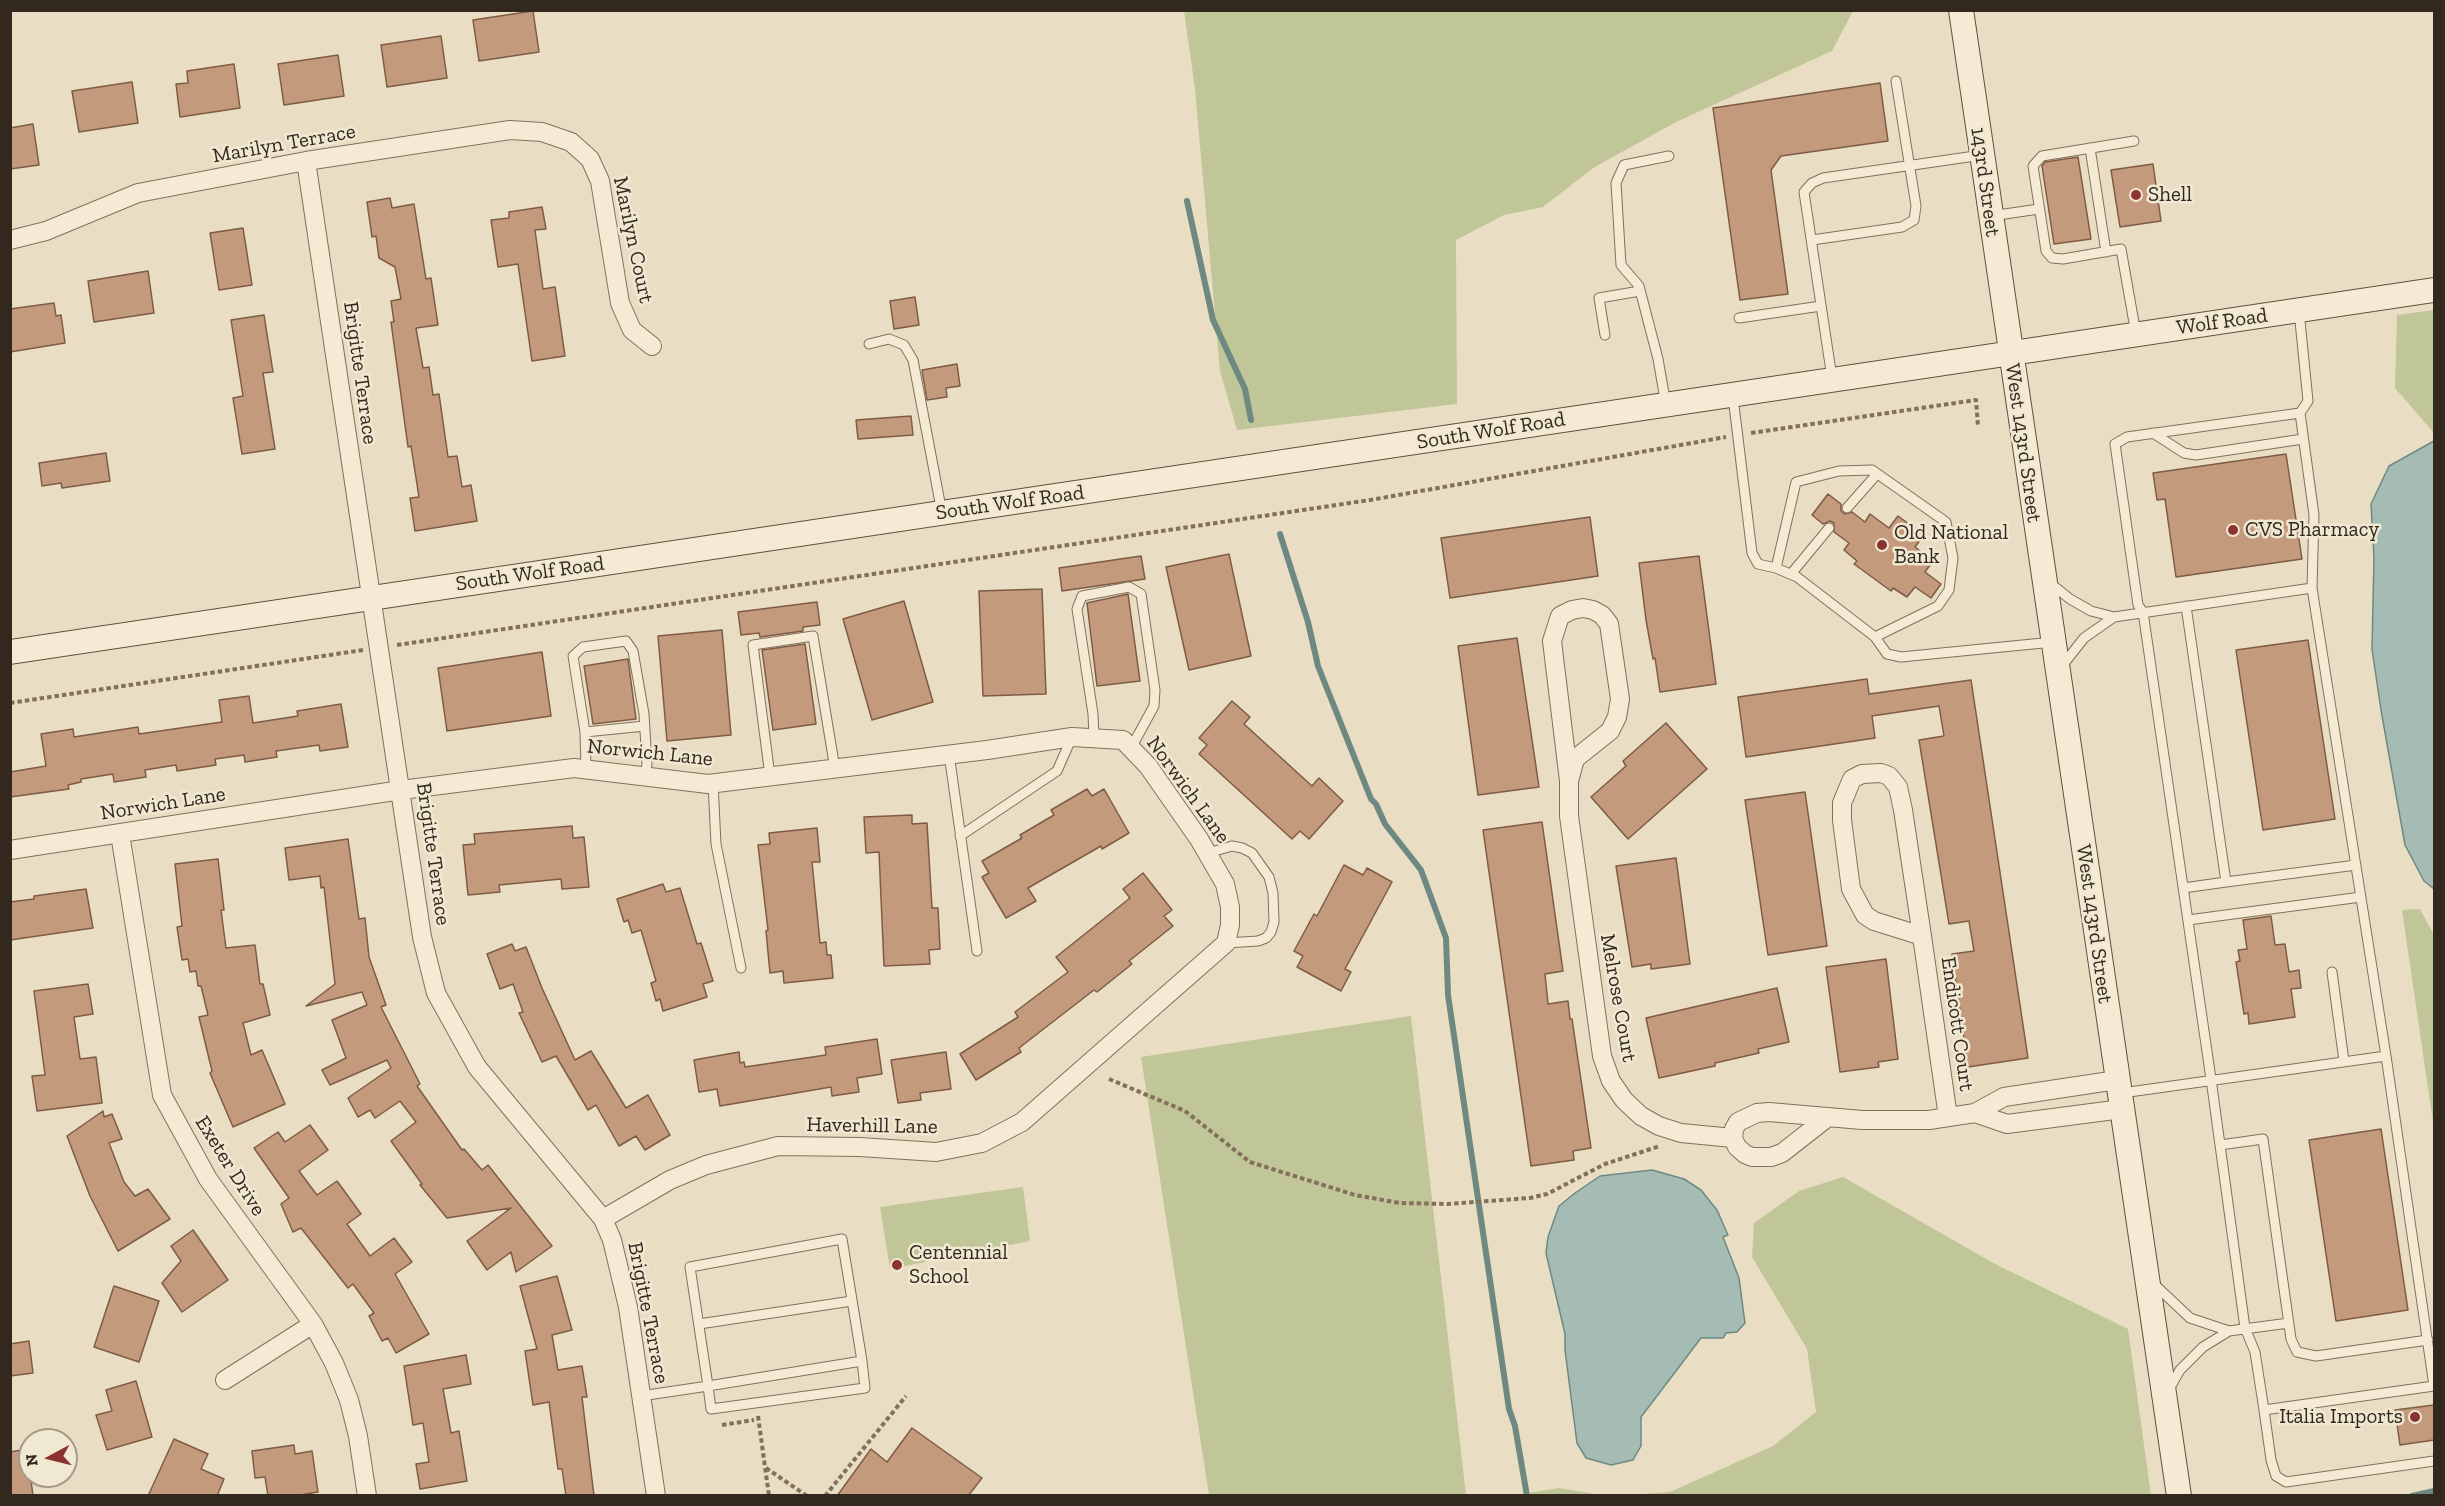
<!DOCTYPE html>
<html>
<head>
<meta charset="utf-8">
<style>
  body { margin:0 }
  #map { position:relative; width:2445px; height:1506px; overflow:hidden; background:#e9dec3; font-family:"Zilla Slab",serif }
  canvas { display:block }
  .frame { position:absolute; inset:0; border:12px solid #33281e; pointer-events:none }
  .north { position:absolute; left:18px; top:1428px; width:60px; height:60px; box-sizing:border-box; background:#f1e8d2; border:2px solid #a59b8a; border-radius:50%; rotate:263deg; font-size:16px; font-weight:700; line-height:24px; text-align:center; color:#33281e }
  .north::after { content:''; display:block; margin:auto; width:21px; height:27px; background:#8b3233; clip-path:polygon(50% 0,100% 100%,50% 72%,0 100%) }
</style>
</head>
<body>
<div id="map">
<canvas width="2445" height="1506"></canvas>
<div class="frame"></div>
<div class="north">N</div>
</div>
<script>
const ctx = document.querySelector('canvas').getContext('2d');
ctx.lineJoin = 'round';
function paint(path, color) { ctx.fillStyle = color; ctx.fill(path, 'evenodd'); }
const toPath = rows => new Path2D(rows.map(r => 'M' + r).join(''));
function strokePath(path, color, width, dash) { ctx.strokeStyle = color; ctx.lineWidth = width; ctx.lineCap = dash ? 'butt' : 'round'; ctx.setLineDash(dash || []); ctx.stroke(path); }
function drawText(font, color, halo, rows, align = 'center') {
  ctx.font = font + ' "Zilla Slab",serif'; ctx.lineWidth = 5; ctx.setLineDash([]); ctx.textBaseline = 'middle'; ctx.strokeStyle = halo; ctx.fillStyle = color; for (const [text, x, y, turn = 0] of rows) {
    ctx.save(); ctx.translate(x, y); ctx.rotate((+turn || 0) * Math.PI / 180); ctx.textAlign = isNaN(turn) ? turn : align; if (halo) ctx.strokeText(text, 0, 0); ctx.fillText(text, 0, 0); ctx.restore();
  }
}
paint(toPath([
  [1184,11,1184,10,1853,11,1832,51,1676,122,1593,168,1543,207,1504,215,1456,240,1457,404,1237,430,1220,371,1195,89],
  [2434,310,2434,433,2395,388,2397,315],
  [2420,909,2434,935,2434,1129,2402,910],
  [1411,1016,1466,1495,1209,1495,1141,1057],
  [1843,1177,1995,1264,2128,1329,2151,1495,1626,1495,1670,1492,1773,1446,1816,1412,1807,1349,1752,1257,1754,1223,1799,1191],
  [1023,1187,1030,1241,890,1269,880,1207],
  [1559,1488,1601,1495,1527,1495,1527,1493]
]), '#c1c698');
const water = toPath([
  [2434,441,2434,889,2424,881,2405,845,2381,710,2372,649,2374,558,2371,504,2389,466,2434,441],
  [1652,1170,1684,1179,1701,1190,1717,1210,1728,1235,1723,1237,1739,1278,1745,1323,1737,1332,1726,1333,1723,1338,1701,1338,1641,1417,1641,1446,1633,1460,1611,1465,1586,1458,1577,1443,1565,1350,1565,1334,1546,1253,1548,1237,1559,1206,1575,1193,1600,1176,1652,1170]
]);
paint(water, '#a5bcb5');
strokePath(water, '#6d8982', 1.5);
strokePath(toPath([
  [1187,201,1213,320,1245,389,1251,420],
  [1280,534,1308,622,1318,666,1371,799,1376,804,1385,824,1421,870,1446,938,1448,995,1509,1409,1515,1426,1527,1496],
  [2412,1496,2434,1491]
]), '#6d8982', 6);
const building = toPath([
  [533,11,539,52,479,61,473,20,533,11],
  [441,36,447,78,387,87,381,45,441,36],
  [338,55,344,96,284,105,278,64,338,55],
  [234,64,240,108,180,117,176,84,188,83,187,71,234,64],
  [132,82,138,123,79,132,72,91,132,82],
  [1880,83,1888,141,1781,156,1771,170,1788,294,1740,300,1713,108,1880,83],
  [33,124,39,165,10,169,10,128,33,124],
  [2078,157,2091,239,2054,244,2042,166,2045,162,2078,157],
  [2153,164,2161,221,2120,227,2111,170,2153,164],
  [390,198,392,208,414,204,426,279,431,278,438,325,416,328,423,368,429,367,433,395,439,394,448,457,457,456,462,487,471,485,477,521,415,531,410,498,419,497,411,446,408,447,391,322,394,322,391,301,401,299,395,267,379,258,376,236,372,237,367,202,390,198],
  [542,207,546,229,535,230,543,289,555,287,565,356,532,361,518,264,498,267,491,220,509,218,509,212,542,207],
  [243,228,252,285,219,290,210,233,243,228],
  [148,271,154,313,94,322,88,281,148,271],
  [915,297,919,325,894,329,890,301,915,297],
  [54,303,56,316,61,315,65,343,10,352,10,309,54,303],
  [264,315,273,372,263,373,275,449,242,454,233,398,243,396,231,320,264,315],
  [957,364,960,386,946,388,947,397,927,400,922,370,957,364],
  [911,416,913,435,858,439,856,420,911,416],
  [106,453,110,481,62,488,61,483,42,486,39,463,106,453],
  [2286,454,2302,559,2176,577,2165,499,2157,500,2153,473,2286,454],
  [1828,494,1841,504,1841,511,1845,514,1852,512,1865,522,1870,514,1889,528,1898,516,1924,535,1915,547,1933,561,1925,572,1941,584,1931,598,1915,587,1907,597,1893,588,1891,591,1854,564,1857,561,1844,550,1849,543,1834,532,1834,523,1830,521,1823,524,1812,515,1828,494],
  [1590,517,1598,576,1450,598,1441,538,1590,517],
  [1229,554,1251,656,1189,670,1166,567,1229,554],
  [1141,556,1145,579,1062,591,1059,568,1141,556],
  [1699,556,1716,684,1660,692,1655,658,1653,659,1646,620,1639,563,1699,556],
  [1042,589,1046,694,983,696,979,591,1042,589],
  [1128,594,1140,681,1097,686,1087,603,1128,594],
  [904,601,933,702,872,720,843,619,904,601],
  [817,602,820,625,803,627,803,631,760,637,759,633,741,635,738,612,817,602],
  [722,630,731,735,667,741,658,636,722,630],
  [1517,638,1539,787,1478,795,1458,646,1517,638],
  [2308,640,2335,819,2263,830,2236,650,2308,640],
  [805,644,816,724,773,730,762,650,805,644],
  [542,652,551,716,447,731,438,668,542,652],
  [628,659,636,719,593,724,584,666,628,659],
  [1867,679,1869,694,1971,680,2028,1058,1968,1067,1952,954,1974,951,1969,921,1949,924,1919,740,1944,736,1939,706,1872,716,1875,738,1746,757,1738,697,1867,679],
  [249,696,253,723,298,716,297,711,341,704,348,747,320,751,319,745,276,751,277,757,245,762,244,755,215,759,216,765,177,771,176,765,145,770,146,777,114,782,113,774,81,779,81,782,68,785,69,789,10,797,10,772,46,766,41,734,73,729,74,737,138,727,139,734,222,722,219,700,249,696],
  [1232,701,1250,717,1244,724,1312,786,1319,778,1343,801,1309,839,1300,831,1292,839,1199,754,1207,745,1199,738,1232,701],
  [1666,723,1707,769,1628,839,1591,797,1626,766,1623,761,1666,723],
  [1087,789,1092,796,1104,789,1129,833,1102,849,1101,846,1028,888,1036,901,1006,918,982,877,989,873,982,861,1022,838,1020,835,1054,815,1051,810,1087,789],
  [1805,792,1827,946,1768,955,1745,800,1805,792],
  [912,815,912,824,927,823,932,908,938,908,940,949,929,950,930,964,884,966,879,852,866,853,864,817,912,815],
  [1542,822,1563,971,1545,974,1548,1004,1568,1001,1570,1019,1572,1019,1591,1148,1573,1151,1574,1160,1531,1166,1483,830,1542,822],
  [572,826,573,838,584,837,589,887,562,889,561,879,499,885,500,892,468,895,463,845,475,844,474,834,572,826],
  [817,828,820,862,812,862,820,943,826,942,827,955,831,955,833,978,784,983,783,971,770,973,766,931,768,930,758,845,770,844,769,833,817,828],
  [348,839,359,919,365,918,369,957,386,1005,381,1007,420,1084,417,1086,462,1150,464,1149,482,1170,488,1165,552,1246,516,1272,511,1252,487,1270,467,1241,511,1208,447,1218,420,1185,422,1184,391,1141,416,1122,400,1101,375,1118,370,1110,358,1117,348,1098,391,1068,387,1060,330,1085,322,1070,346,1058,332,1020,367,1005,362,992,306,1006,335,984,324,887,321,888,320,876,289,880,285,848,348,839],
  [1676,858,1690,964,1651,969,1651,964,1632,967,1616,866,1676,858],
  [218,859,224,910,221,910,226,948,255,945,260,984,263,984,270,1015,243,1023,251,1055,262,1050,285,1104,233,1127,210,1073,212,1071,199,1017,208,1015,201,986,198,986,196,971,190,972,188,959,182,960,177,927,182,926,175,864,218,859],
  [1344,865,1363,875,1367,868,1392,882,1345,969,1351,972,1341,991,1297,967,1303,956,1294,951,1314,914,1317,916,1344,865],
  [1143,873,1172,910,1164,916,1173,926,1129,961,1132,964,1097,992,1094,990,1019,1048,1021,1052,976,1080,960,1054,1018,1017,1015,1012,1068,972,1056,957,1130,898,1123,889,1143,873],
  [663,884,666,892,680,888,697,944,701,943,713,981,703,984,707,997,663,1011,660,999,656,1001,651,983,656,981,641,930,632,933,628,920,624,922,617,899,663,884],
  [86,889,93,928,10,940,10,902,34,899,34,896,86,889],
  [2271,916,2275,945,2285,944,2289,972,2299,970,2301,988,2291,989,2295,1017,2249,1024,2248,1013,2244,1014,2236,962,2240,961,2238,950,2247,949,2243,920,2271,916],
  [512,944,515,951,526,947,542,988,575,1060,591,1051,626,1108,648,1095,670,1135,645,1150,636,1136,619,1146,596,1105,588,1110,556,1056,542,1062,519,1013,523,1012,513,984,500,989,487,954,512,944],
  [1886,959,1898,1059,1878,1062,1879,1067,1840,1072,1826,967,1886,959],
  [88,984,93,1014,74,1017,80,1059,96,1057,102,1103,37,1111,32,1076,45,1075,34,991,88,984],
  [1777,988,1789,1042,1758,1049,1759,1053,1715,1063,1715,1066,1659,1078,1646,1018,1777,988],
  [877,1039,882,1074,857,1078,859,1092,832,1096,831,1087,720,1106,717,1089,699,1092,694,1060,739,1052,740,1063,744,1062,745,1067,826,1055,825,1047,877,1039],
  [946,1052,951,1089,920,1093,921,1100,898,1103,891,1060,946,1052],
  [103,1111,104,1117,112,1114,122,1139,109,1143,124,1182,135,1196,148,1189,170,1219,118,1251,90,1196,67,1136,103,1111],
  [310,1125,328,1150,299,1171,317,1195,337,1181,361,1214,347,1224,370,1256,394,1238,412,1262,395,1274,429,1334,396,1353,388,1338,382,1341,369,1316,374,1313,353,1284,348,1288,301,1228,293,1232,281,1204,289,1198,254,1148,278,1132,285,1142,310,1125],
  [2381,1129,2408,1310,2336,1321,2309,1140,2381,1129],
  [193,1230,228,1280,182,1312,162,1283,181,1261,171,1246,193,1230],
  [557,1276,572,1330,552,1335,558,1370,582,1366,587,1397,582,1397,594,1496,566,1496,562,1469,558,1469,549,1402,533,1405,525,1351,537,1349,520,1286,557,1276],
  [114,1286,159,1301,139,1362,94,1347,114,1286],
  [29,1341,33,1373,10,1376,10,1344,29,1341],
  [466,1355,471,1384,443,1389,451,1433,459,1431,467,1481,420,1489,416,1464,429,1462,423,1423,413,1425,404,1366,466,1355],
  [136,1381,152,1437,107,1450,96,1415,112,1411,106,1390,136,1381],
  [2434,1405,2434,1440,2400,1445,2395,1410,2434,1405],
  [912,1428,982,1478,968,1496,837,1496,871,1449,887,1462,912,1428],
  [174,1439,208,1454,201,1469,224,1479,217,1496,148,1496,174,1439],
  [294,1445,295,1454,312,1451,318,1492,294,1496,268,1496,265,1477,255,1478,252,1451,294,1445],
  [27,1449,33,1496,10,1496,10,1452,27,1449]
]);
paint(building, '#c49a7d');
strokePath(building, '#7e5b44', 1.5);
const service = toPath([
  [2134,141,2042,156,2033,166,2046,251,2052,258,2063,259,2121,249,2136,334],
  [2090,148,2106,252],
  [1991,216,2039,209],
  [1812,240,1902,227,1914,220,1916,206,1896,81],
  [2299,311,2308,401,2300,413,2127,437,2115,444,2138,605,2143,612,2211,1079,2245,1328,2255,1352,2264,1410,2434,1386,2386,1056],
  [1739,318,1821,306],
  [1605,335,1599,298,1640,291],
  [869,344,889,339,904,345,913,360,942,513],
  [1832,378,1804,192,1812,183,1823,178,1982,155],
  [1733,397,1752,553,1758,564,1776,568,1797,577,1875,637,1887,654,1901,657,2053,642],
  [1666,405,1658,359,1639,286,1621,265,1616,183,1624,165,1669,156],
  [2300,413,2314,515,2312,588],
  [2153,433,2184,453,2196,455,2303,439],
  [1847,508,1877,474],
  [1776,568,1796,482,1839,471,1872,470,1946,522,1953,558,1949,590,1938,606,1875,637],
  [1791,574,1829,528],
  [2050,583,2070,599,2091,611,2114,617,2312,588,2386,1056,2122,1093],
  [2062,666,2084,638,2114,617],
  [585,732,645,726],
  [1094,738,1093,714,1077,609,1082,596,1129,587,1141,594,1155,690,1154,706,1131,748],
  [949,754,977,951],
  [586,769,585,732,573,656,583,647,626,641,633,651,644,714,647,764,645,776],
  [770,776,753,645,813,636,835,769],
  [713,783,716,844,741,968],
  [960,836,1057,771,1072,737],
  [1208,853,1232,846,1242,848,1252,853,1269,877,1273,893,1274,922,1271,932,1266,938,1258,941,1226,943],
  [2226,882,2356,865],
  [2183,888,2226,882,2186,606],
  [2188,920,2361,897],
  [2332,972,2344,1061],
  [2220,1145,2263,1139,2291,1339,2297,1352,2316,1356,2428,1340],
  [2154,1284,2190,1318,2229,1331],
  [699,1324,852,1301],
  [2168,1391,2180,1370,2203,1347,2229,1331,2289,1323],
  [641,1396,708,1386,862,1361,865,1388,711,1409,708,1386,690,1267,842,1239,862,1361],
  [2264,1410,2271,1460,2276,1476,2286,1482,2434,1461]
]);
const minor = toPath([
  [306,161,422,937,436,993,477,1067,603,1219,612,1240,628,1307,656,1496],
  [10,240,46,231,138,193,306,161,510,130,542,132,571,142,590,159,600,181,620,303,632,330,652,346],
  [1569,781,1552,641,1560,616,1572,610,1583,608,1593,610,1602,615,1609,624,1620,699,1617,717,1610,731,1575,759,1569,781,1569,816,1602,1056,1611,1081,1624,1100,1641,1116,1659,1126,1681,1133,1733,1138],
  [120,834,162,1095,208,1179,313,1324,334,1363,349,1400,358,1436,367,1496],
  [10,850,401,790,574,768,708,784,987,750,1072,737,1123,740,1148,766,1199,839,1225,884,1230,907,1230,925,1226,943,1022,1122,982,1143,936,1152,860,1147,778,1146,706,1165,670,1180,603,1219],
  [1922,936,1874,921,1865,915,1851,889,1842,820,1842,803,1852,779,1862,774,1881,773,1889,776,1898,787,1903,810,1922,936,1948,1117],
  [1975,1113,2007,1124,2122,1109],
  [1828,1117,1782,1153,1771,1157,1752,1157,1745,1154,1737,1147,1733,1138,1734,1129,1738,1122,1757,1113,1769,1112,1862,1120,1929,1120,1975,1113,2004,1097,2117,1080],
  [225,1380,313,1324]
]);
const secondary = toPath([
  [1961,10,2179,1496],
  [10,652,2434,290]
]);
strokePath(service, '#82705c', 11);
strokePath(minor, '#82705c', 20);
strokePath(secondary, '#63513f', 26);
strokePath(toPath([
  [1751,433,1976,400,1978,426],
  [397,645,1370,500,1726,437],
  [10,703,363,650],
  [1109,1079,1185,1111,1250,1162,1355,1195,1400,1203,1447,1204,1530,1198,1547,1194,1605,1164,1660,1146],
  [758,1416,769,1496],
  [722,1425,754,1420],
  [766,1468,807,1496],
  [825,1496,906,1396]
]), '#82705c', 4, [4.5, 3]);
strokePath(service, '#f5ebd5', 9);
strokePath(minor, '#f5ebd5', 18);
strokePath(secondary, '#f5ebd5', 24);
for (const [x, y, r, color] of [
  [2136,195,6,"#8b3233"],
  [2233,530,6,"#8b3233"],
  [1882,545,6,"#8b3233"],
  [897,1265,6,"#8b3233"],
  [2415,1417,6,"#8b3233"]
]) { const dot = new Path2D(); dot.arc(x, y, r, 0, 2 * Math.PI); ctx.fillStyle = color; ctx.fill(dot); strokePath(dot, '#f1e8d2', 2); }
drawText('21px', '#33281e', '#f1e8d2', [
  ["Marilyn Terrace",284,144,-10],
  ["143rd Street",1985,182,82],
  ["Marilyn Court",633,240,78],
  ["Wolf Road",2222,322,-8],
  ["Brigitte Terrace",360,373,82],
  ["South Wolf Road",1491,431,-9],
  ["West 143rd Street",2023,443,82],
  ["South Wolf Road",1010,503,-8],
  ["South Wolf Road",530,574,-8],
  ["Norwich Lane",650,753,6],
  ["Norwich Lane",1188,790,54],
  ["Norwich Lane",163,804,-9],
  ["Brigitte Terrace",433,854,82],
  ["West 143rd Street",2094,924,82],
  ["Melrose Court",1618,998,80],
  ["Endicott Court",1957,1024,82],
  ["Haverhill Lane",872,1126,1],
  ["Exeter Drive",230,1166,58],
  ["Brigitte Terrace",648,1313,79]
]);
drawText('21px', '#33281e', '#f1e8d2', [
  ["Shell",2148,195],
  ["CVS Pharmacy",2245,530],
  ["Old National",1894,533],
  ["Bank",1894,557],
  ["Centennial",909,1253],
  ["School",909,1277],
  ["Italia Imports",2403,1417,"right"]
], 'left');
</script>
</body>
</html>
